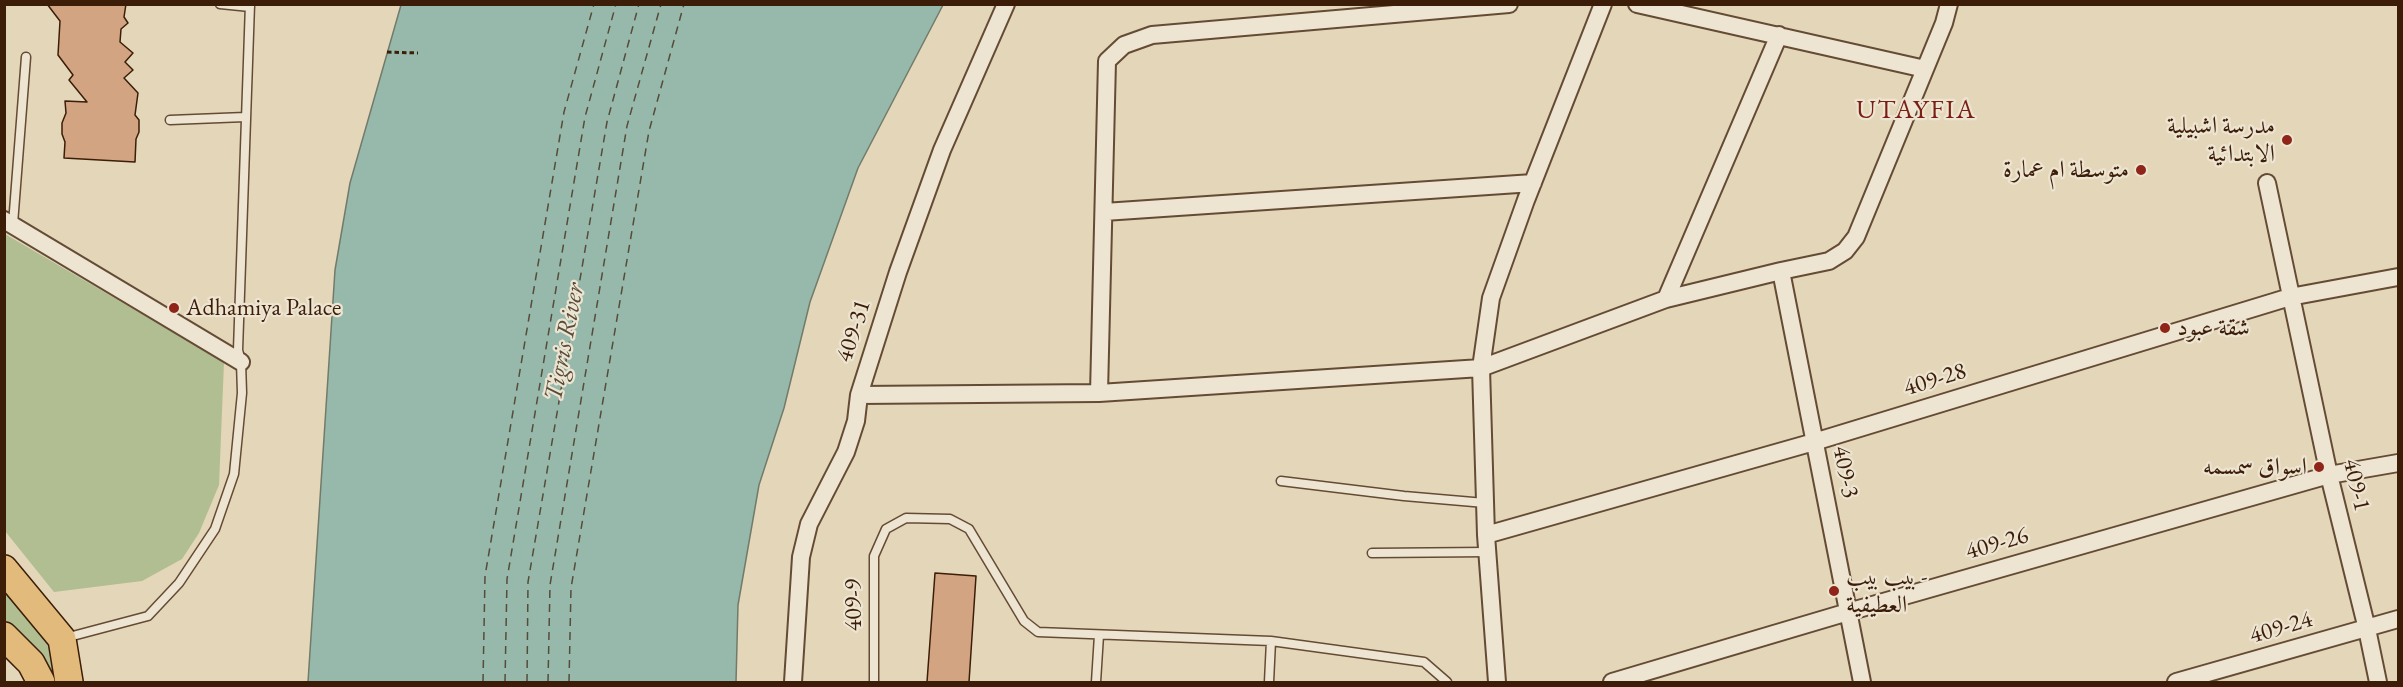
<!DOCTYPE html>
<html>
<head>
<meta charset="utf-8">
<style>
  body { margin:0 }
  #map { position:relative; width:2403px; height:687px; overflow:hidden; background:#e3d6b9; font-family:"EB Garamond",serif }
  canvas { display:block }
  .frame { position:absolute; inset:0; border:6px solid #3b1d08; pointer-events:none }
</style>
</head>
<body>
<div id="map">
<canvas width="2403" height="687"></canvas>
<div class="frame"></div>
</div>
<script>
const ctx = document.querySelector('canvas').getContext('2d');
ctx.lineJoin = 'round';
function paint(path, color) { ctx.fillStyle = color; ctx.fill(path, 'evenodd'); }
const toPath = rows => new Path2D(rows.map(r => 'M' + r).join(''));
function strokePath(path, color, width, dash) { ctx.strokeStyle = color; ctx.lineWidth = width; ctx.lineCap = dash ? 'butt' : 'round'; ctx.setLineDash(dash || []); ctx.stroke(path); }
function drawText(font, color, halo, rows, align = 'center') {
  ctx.font = font + ' "EB Garamond",Amiri,serif'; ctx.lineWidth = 4.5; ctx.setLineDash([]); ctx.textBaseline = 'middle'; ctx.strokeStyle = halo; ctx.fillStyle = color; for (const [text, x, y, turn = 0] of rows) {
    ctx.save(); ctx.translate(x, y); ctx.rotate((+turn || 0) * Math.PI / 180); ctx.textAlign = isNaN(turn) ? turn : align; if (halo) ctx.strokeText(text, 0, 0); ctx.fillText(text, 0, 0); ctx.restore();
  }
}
paint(toPath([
  [5,234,224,362,219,485,199,533,182,559,142,581,54,592,5,531],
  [4,588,48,642,53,674,29,642,5,623]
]), '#b0be92');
const water = toPath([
  [401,5,943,5,858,168,810,302,784,408,759,485,738,605,736,682,308,682,335,270,350,183,401,5]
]);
paint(water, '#96b9ab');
strokePath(water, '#727b6a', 1.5);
strokePath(toPath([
  [483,682,485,576,564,112,594,4],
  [505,682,507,579,585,117,616,4],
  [527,682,528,582,607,122,639,4],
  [548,682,550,585,627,126,661,4],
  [569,682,571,588,649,131,684,4]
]), '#564c39', 1.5, [8, 6]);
const building = toPath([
  [47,4,126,4,124,17,128,23,121,29,120,42,133,53,125,62,133,70,124,78,138,93,135,115,139,120,139,132,136,139,135,162,64,158,65,142,62,134,62,123,66,113,65,101,87,102,69,80,73,75,58,55,60,21,47,4],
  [935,573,976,576,969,682,927,682,935,573]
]);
paint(building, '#d2a482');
strokePath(building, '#3b1d08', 1.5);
const lane = toPath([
  [220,4,250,7],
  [170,120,245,117],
  [13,224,26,57],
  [1281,481,1404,496,1485,503],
  [1372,553,1488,552],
  [65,638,148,616,179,583,215,529,234,474,242,393,241,362,238,350,250,4],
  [874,682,874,556,886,529,906,518,950,519,969,529,1024,621,1038,632,1271,641,1424,662,1447,682],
  [1096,682,1099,635],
  [1269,682,1271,641]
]);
const street = toPath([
  [1637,4,1925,69],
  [2267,183,2329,475,2367,629,2378,682],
  [1104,212,1533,183],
  [4,220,241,362],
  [1781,271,1862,682],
  [1666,299,1779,35],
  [1099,393,1107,61,1124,45,1152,35,1509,4],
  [859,395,1099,393,1481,368,1666,299,1781,271,1829,261,1845,251,1856,237,1944,23,1949,4],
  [1486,535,1814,442,2290,297,2398,277],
  [793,682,801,557,809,524,846,452,856,421,859,395,898,272,942,150,1006,4],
  [1497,682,1486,535,1481,368,1491,298,1526,200,1603,4],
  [1612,682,1848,612,2329,475,2398,463],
  [2176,682,2398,619]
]);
const primary = toPath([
  [4,569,62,639,69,682],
  [4,636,31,663,41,682]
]);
strokePath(lane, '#654b34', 11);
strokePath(street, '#654b34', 20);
strokePath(primary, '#3b1d08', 30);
strokePath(toPath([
  [387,52,418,53]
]), '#3b1d08', 3, [4.5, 3]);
strokePath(lane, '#ede4d2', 8);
strokePath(street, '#ede4d2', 16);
strokePath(primary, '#e2bb7c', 27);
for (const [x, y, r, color] of [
  [2287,140,6,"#8f2418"],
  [2141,170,6,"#8f2418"],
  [174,308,6,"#8f2418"],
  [2165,328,6,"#8f2418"],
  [2319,467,6,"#8f2418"],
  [1834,591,6,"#8f2418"]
]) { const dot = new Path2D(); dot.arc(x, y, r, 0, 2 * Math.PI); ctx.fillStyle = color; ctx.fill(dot); strokePath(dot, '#ede4d2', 2); }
drawText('24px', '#3b1d08', '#ede4d2', [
  ["مدرسة اشبيلية",2275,126],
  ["الابتدائية",2275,154],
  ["متوسطة ام عمارة",2129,170],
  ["Adhamiya Palace",186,308,"left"],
  ["شقة عبود",2177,328,"left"],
  ["اسواق سمسمه",2307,467],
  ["بيب بيب -",1846,577,"left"],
  ["العطيفية",1846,605,"left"]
], 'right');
drawText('24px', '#3b1d08', '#ede4d2', [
  ["409-31",854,331,-72],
  ["409-28",1935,380,-17],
  ["409-3",1845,472,79],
  ["409-1",2356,485,77],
  ["409-26",1997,544,-16],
  ["409-9",854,605,-90],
  ["409-24",2281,628,-16]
]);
drawText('italic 26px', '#564c39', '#ede4d2', [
  ["Tigris River",565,342,-79]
]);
ctx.letterSpacing = '1.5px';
drawText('27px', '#7a1f14', '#ede4d2', [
  ["UTAYFIA",1916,111]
]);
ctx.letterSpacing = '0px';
</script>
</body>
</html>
